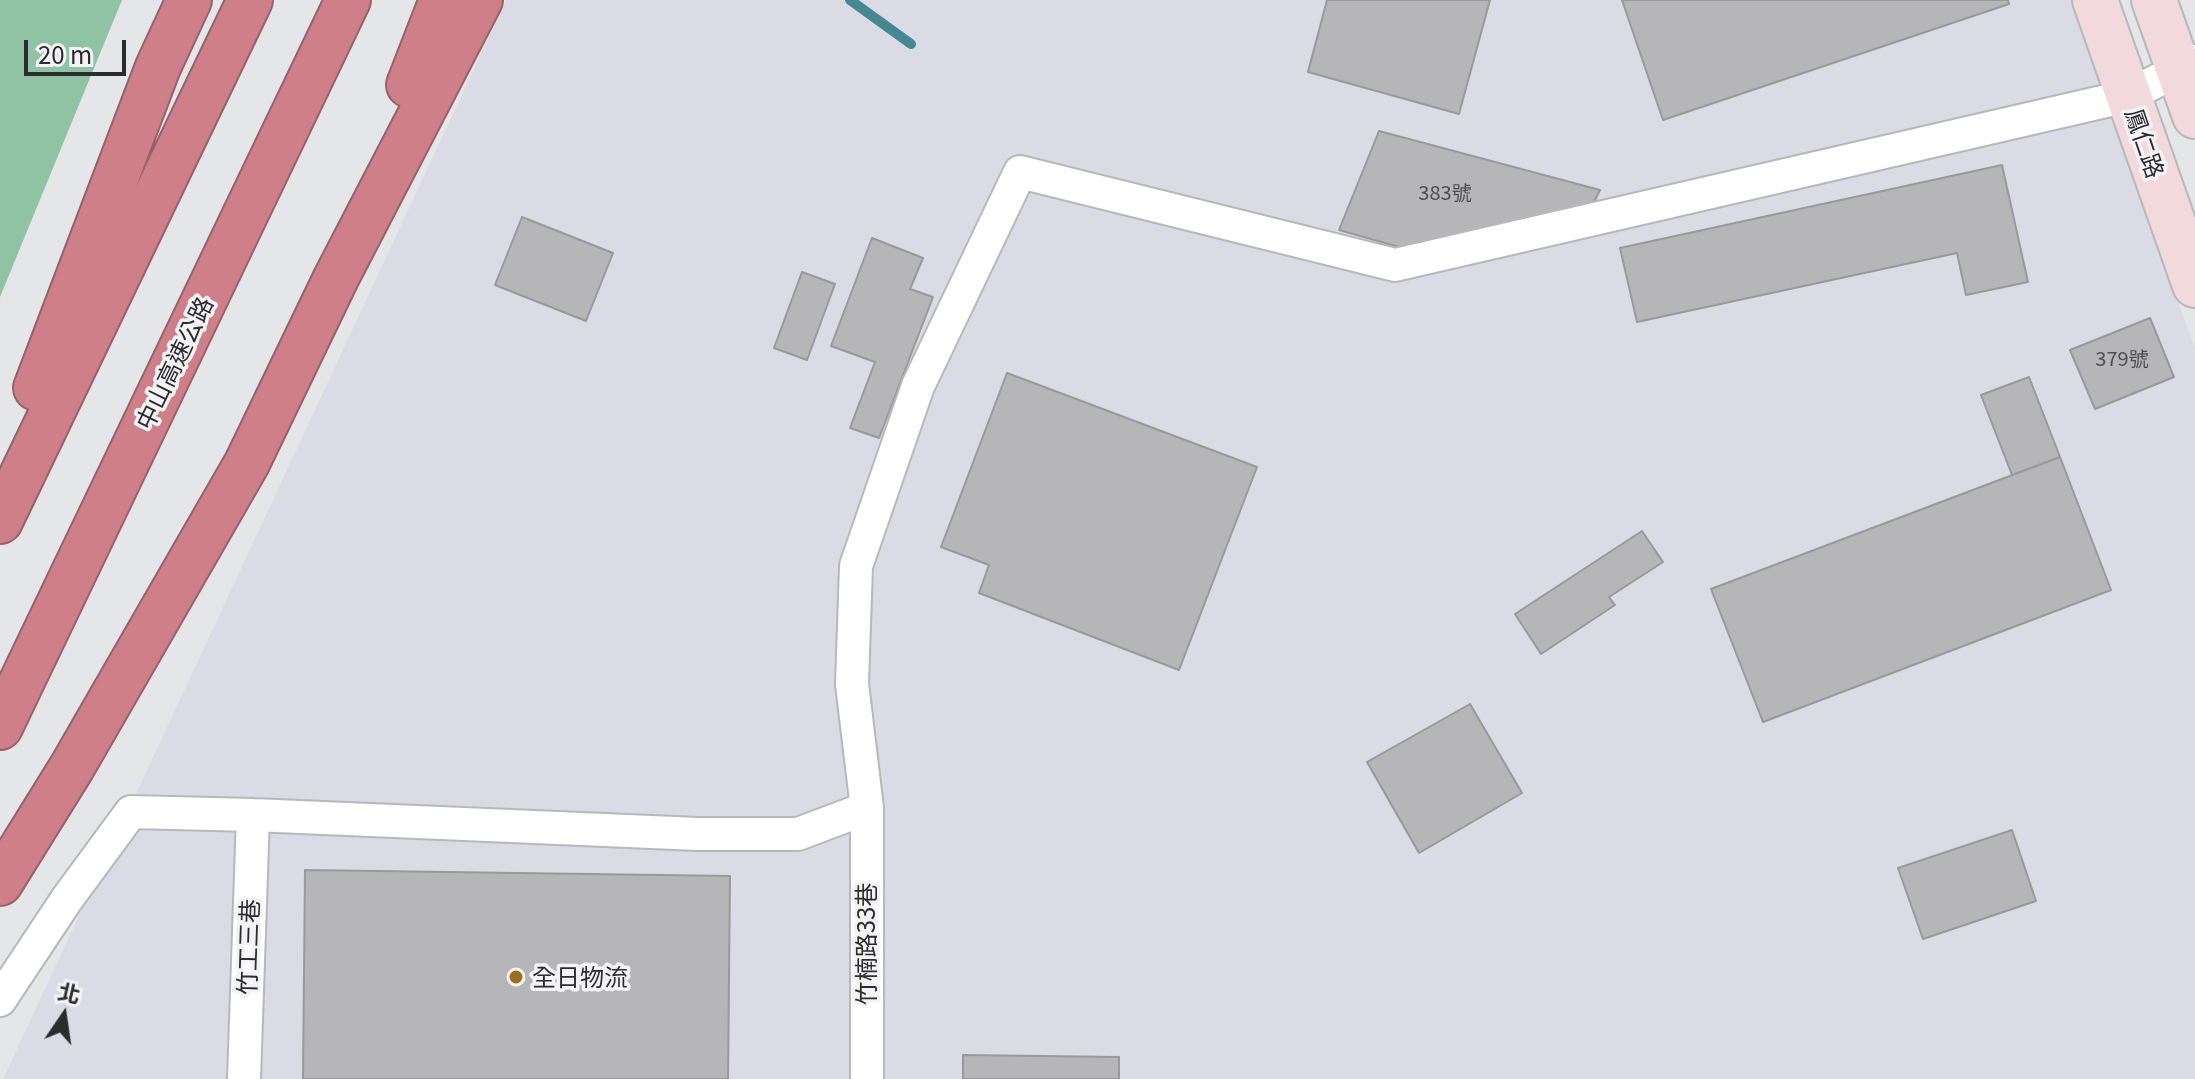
<!DOCTYPE html>
<html>
<head>
<meta charset="utf-8">
<style>
  body { margin:0 }
  #map { position:relative; width:2195px; height:1079px; overflow:hidden; background:#e5e6e8; font-family:Georgia,"Noto Sans TC",serif }
  canvas { display:block }
  .north { position:absolute; left:24px; top:975px; width:80px; height:80px; -webkit-text-stroke:6px #f3f3f5; paint-order:stroke; rotate:13deg; font-size:22px; font-weight:700; line-height:32px; text-align:center; color:#2c2c2d }
  .north::after { content:''; display:block; margin:auto; width:28px; height:36px; background:#2c2c2d; clip-path:polygon(50% 0,100% 100%,50% 72%,0 100%) }
  .scale { position:absolute; left:24px; top:40px; width:102px; height:36px; box-sizing:border-box; border:4px solid #2c2c2d; border-top:0; padding-left:10px; font-size:24px; line-height:28px; white-space:nowrap; color:#2c2c2d; -webkit-text-stroke:6px #f3f3f5; paint-order:stroke }
</style>
</head>
<body>
<div id="map">
<canvas width="2195" height="1079"></canvas>
<div class="north">北</div>
<div class="scale">20 m</div>
</div>
<script>
const ctx = document.querySelector('canvas').getContext('2d');
ctx.lineJoin = 'round';
function paint(path, color) { ctx.fillStyle = color; ctx.fill(path, 'evenodd'); }
const toPath = rows => new Path2D(rows.map(r => 'M' + r).join(''));
function strokePath(path, color, width, dash) { ctx.strokeStyle = color; ctx.lineWidth = width; ctx.lineCap = dash ? 'butt' : 'round'; ctx.setLineDash(dash || []); ctx.stroke(path); }
function drawText(font, color, halo, rows, align = 'center') {
  ctx.font = font + ' Georgia,"Noto Sans TC",serif'; ctx.lineWidth = 7; ctx.setLineDash([]); ctx.textBaseline = 'middle'; ctx.strokeStyle = halo; ctx.fillStyle = color; for (const [text, x, y, turn = 0] of rows) {
    ctx.save(); ctx.translate(x, y); ctx.rotate((+turn || 0) * Math.PI / 180); ctx.textAlign = isNaN(turn) ? turn : align; if (halo) ctx.strokeText(text, 0, 0); ctx.fillText(text, 0, 0); ctx.restore();
  }
}
paint(toPath([
  [506,0,2071,0,2195,349,2195,1079,3,1079]
]), '#dbdbe5');
paint(toPath([
  [0,0,122,0,0,297]
]), '#90c3a3');
strokePath(toPath([
  [850,0,911,44]
]), '#478791', 10);
const building = toPath([
  [1327,0,1490,0,1459,114,1308,72,1327,0],
  [1622,0,2008,0,2009,4,1663,120,1622,0],
  [1379,131,1600,190,1594,202,1413,251,1339,230,1379,131],
  [2002,165,2028,282,1966,295,1957,253,1637,322,1620,248,2002,165],
  [522,217,613,253,586,321,495,285,522,217],
  [872,238,923,258,910,289,933,297,879,438,850,428,875,362,831,346,872,238],
  [802,272,835,284,807,360,774,348,802,272],
  [2150,318,2174,377,2095,409,2070,350,2150,318],
  [1007,373,1257,467,1179,670,979,593,989,565,941,547,1007,373],
  [2029,377,2060,457,2012,475,1981,395,2029,377],
  [2060,457,2111,590,1763,722,1711,589,2060,457],
  [1642,531,1663,562,1609,597,1615,605,1541,654,1515,614,1642,531],
  [1470,704,1522,793,1419,853,1367,762,1470,704],
  [2012,830,2036,901,1923,939,1898,868,2012,830],
  [305,870,730,876,728,1079,303,1079,305,870],
  [963,1055,1119,1057,1119,1079,963,1079,963,1055]
]);
paint(building, '#b6b6b9');
strokePath(building, '#99999b', 2);
const minor = toPath([
  [0,1000,67,899,131,812,253,815,698,834,798,834,867,808,852,684,856,566,918,386,1020,172,1395,265,2128,96,2195,61],
  [244,1079,253,815],
  [867,1079,867,808]
]);
const secondary = toPath([
  [2095,0,2195,285],
  [2154,0,2195,116]
]);
const motorway = toPath([
  [409,85,442,0],
  [36,388,158,67,189,0],
  [0,521,250,0],
  [0,727,348,0],
  [0,883,72,767,247,463,336,278,480,0]
]);
strokePath(minor, '#b7b8ba', 36);
strokePath(secondary, '#b7b8ba', 48);
strokePath(motorway, '#966269', 48);
strokePath(minor, '#fff', 32);
strokePath(secondary, '#f1d9dc', 44);
strokePath(motorway, '#cf7f8a', 44);
for (const [x, y, r, color] of [
  [516,977,8,"#99701d"]
]) { const dot = new Path2D(); dot.arc(x, y, r, 0, 2 * Math.PI); ctx.fillStyle = color; ctx.fill(dot); strokePath(dot, '#f3f3f5', 3); }
drawText('20px', '#4e4e50', null, [
  ["383號",1445,192],
  ["379號",2122,358]
]);
drawText('24px', '#2c2c2d', '#f3f3f5', [
  ["鳳仁路",2145,143,71],
  ["中山高速公路",174,363,-64],
  ["竹楠路33巷",866,944,-90],
  ["竹工三巷",248,947,-88]
]);
drawText('24px', '#2c2c2d', '#f3f3f5', [
  ["全日物流",532,977]
], 'left');
</script>
</body>
</html>
